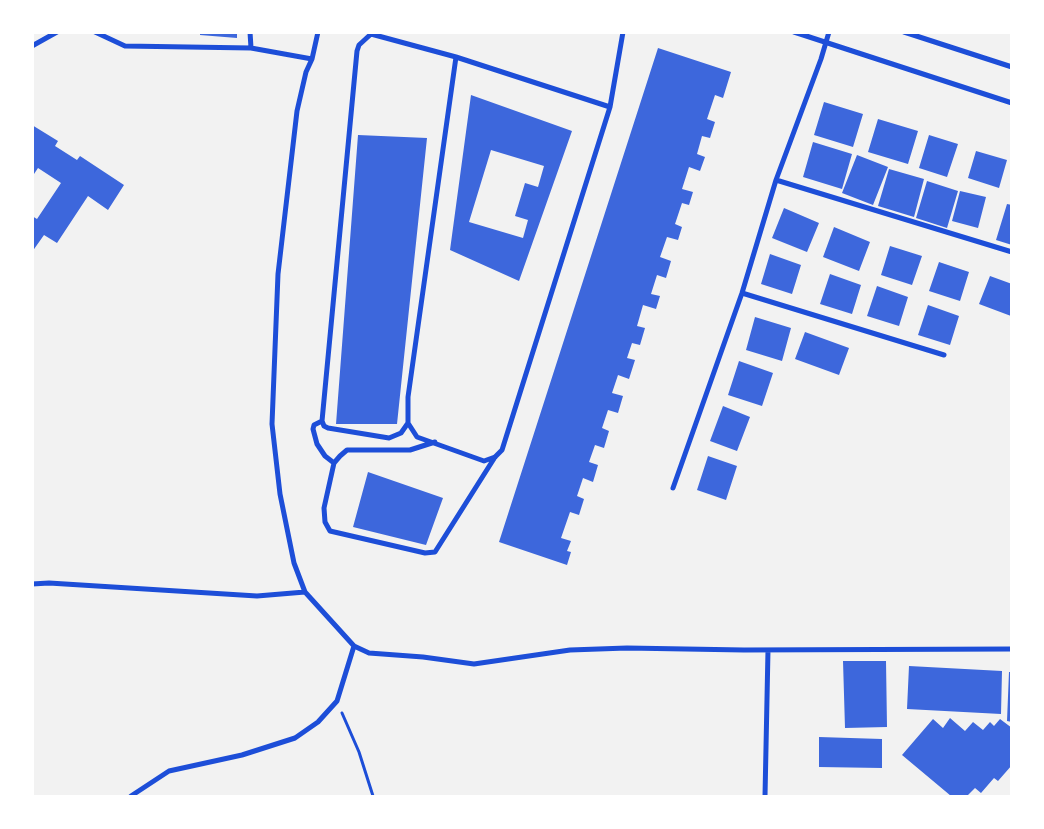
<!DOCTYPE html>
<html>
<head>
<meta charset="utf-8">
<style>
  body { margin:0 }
  #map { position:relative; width:1044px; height:829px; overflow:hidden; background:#f2f2f2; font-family:"Sofia Sans Condensed",sans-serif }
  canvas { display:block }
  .frame { position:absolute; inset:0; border:34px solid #fff; pointer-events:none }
</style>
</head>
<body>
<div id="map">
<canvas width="1044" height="829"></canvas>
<div class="frame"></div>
</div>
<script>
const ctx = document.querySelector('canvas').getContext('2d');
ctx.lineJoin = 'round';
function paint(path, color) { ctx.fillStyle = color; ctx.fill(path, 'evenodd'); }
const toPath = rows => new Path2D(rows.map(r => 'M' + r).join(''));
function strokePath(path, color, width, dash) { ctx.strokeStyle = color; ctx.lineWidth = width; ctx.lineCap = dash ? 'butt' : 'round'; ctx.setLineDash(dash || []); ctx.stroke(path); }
paint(toPath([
  [200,32,237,32,237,38,200,35],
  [658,48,731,72,723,98,715,95,707,119,715,122,710,138,702,136,697,154,705,157,700,171,689,167,682,189,693,192,689,205,682,203,675,224,682,227,678,240,667,237,660,257,671,261,666,278,657,275,651,294,660,296,656,309,643,305,637,326,645,328,640,345,632,343,627,358,635,360,629,379,618,375,612,393,623,396,618,413,608,410,602,428,609,431,604,448,595,445,589,462,598,465,593,482,583,478,577,496,584,499,579,515,570,512,561,538,571,541,567,551,571,552,567,565,499,542],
  [471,95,572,131,519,281,450,250],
  [491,150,544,166,538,187,525,183,515,216,528,220,523,238,469,222],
  [824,102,863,114,853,147,814,135],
  [878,119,918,131,908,164,868,152],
  [32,125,58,141,55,146,77,160,80,156,124,185,108,210,88,196,57,243,44,235,32,252,32,216,37,219,61,183,38,168,32,177],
  [358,135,427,138,397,424,336,424],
  [929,135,958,144,947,177,919,168],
  [813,142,852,154,842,189,803,177],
  [976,151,1007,160,999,188,968,178],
  [857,155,888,167,873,205,842,193],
  [889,169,924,179,914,217,878,206],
  [927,181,958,191,947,228,916,218],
  [960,191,986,197,978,228,952,221],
  [1007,204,1012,205,1012,245,996,240],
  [784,208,819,223,807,252,772,238],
  [834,227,870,242,859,271,823,257],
  [890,246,922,256,912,285,881,275],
  [770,254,801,265,792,294,761,284],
  [939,262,969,272,960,301,929,291],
  [830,274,861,285,852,314,820,304],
  [990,276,1012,284,1011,316,979,304],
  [877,286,908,297,899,326,867,316],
  [928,305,959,316,950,345,918,335],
  [755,317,791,328,782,361,746,350],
  [805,332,849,348,839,375,795,359],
  [739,361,773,373,762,406,728,395],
  [723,406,750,417,737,451,710,441],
  [708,456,737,466,726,500,697,490],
  [368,472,443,498,426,545,353,527],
  [843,661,886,661,887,727,845,728],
  [909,666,1002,671,1001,714,907,709],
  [1009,672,1012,672,1012,722,1007,721],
  [950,718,965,731,973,722,983,730,990,722,994,726,1000,719,1012,728,1012,765,998,781,994,778,981,793,975,788,967,796,951,796,902,755,933,719,943,728],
  [819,737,882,739,882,768,819,767]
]), '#3d67dc');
strokePath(toPath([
  [342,713,359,752,373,796]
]), '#1d4ed8', 3);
strokePath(toPath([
  [95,32,125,46,251,48,312,59],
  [250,32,251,48],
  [318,32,312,59,306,72,297,111,278,274,272,424,280,494,294,563,305,592,354,646,369,653,423,657,474,664,570,650,627,648,744,650,1012,649],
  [794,32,1012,103],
  [904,32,1012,67],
  [32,46,57,32],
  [456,57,408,397,408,423,417,437,484,461,495,457],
  [776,180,1012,252],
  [742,293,944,355],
  [322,421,314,425,313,429,317,444,325,456,334,463],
  [408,423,401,433,389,438,328,428,324,426,322,421,357,51,359,45,371,34,456,57,610,107],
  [435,442,410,450,347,450,340,456,334,463,324,508,325,522,330,531,425,553,435,552,495,457,502,450,610,107,623,32],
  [673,488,742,293,776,180,821,59,829,32],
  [32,584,49,583,257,596,305,592],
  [131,796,169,771,242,755,295,738,318,722,337,701,354,646],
  [765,796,768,650]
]), '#1d4ed8', 5);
</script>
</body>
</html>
